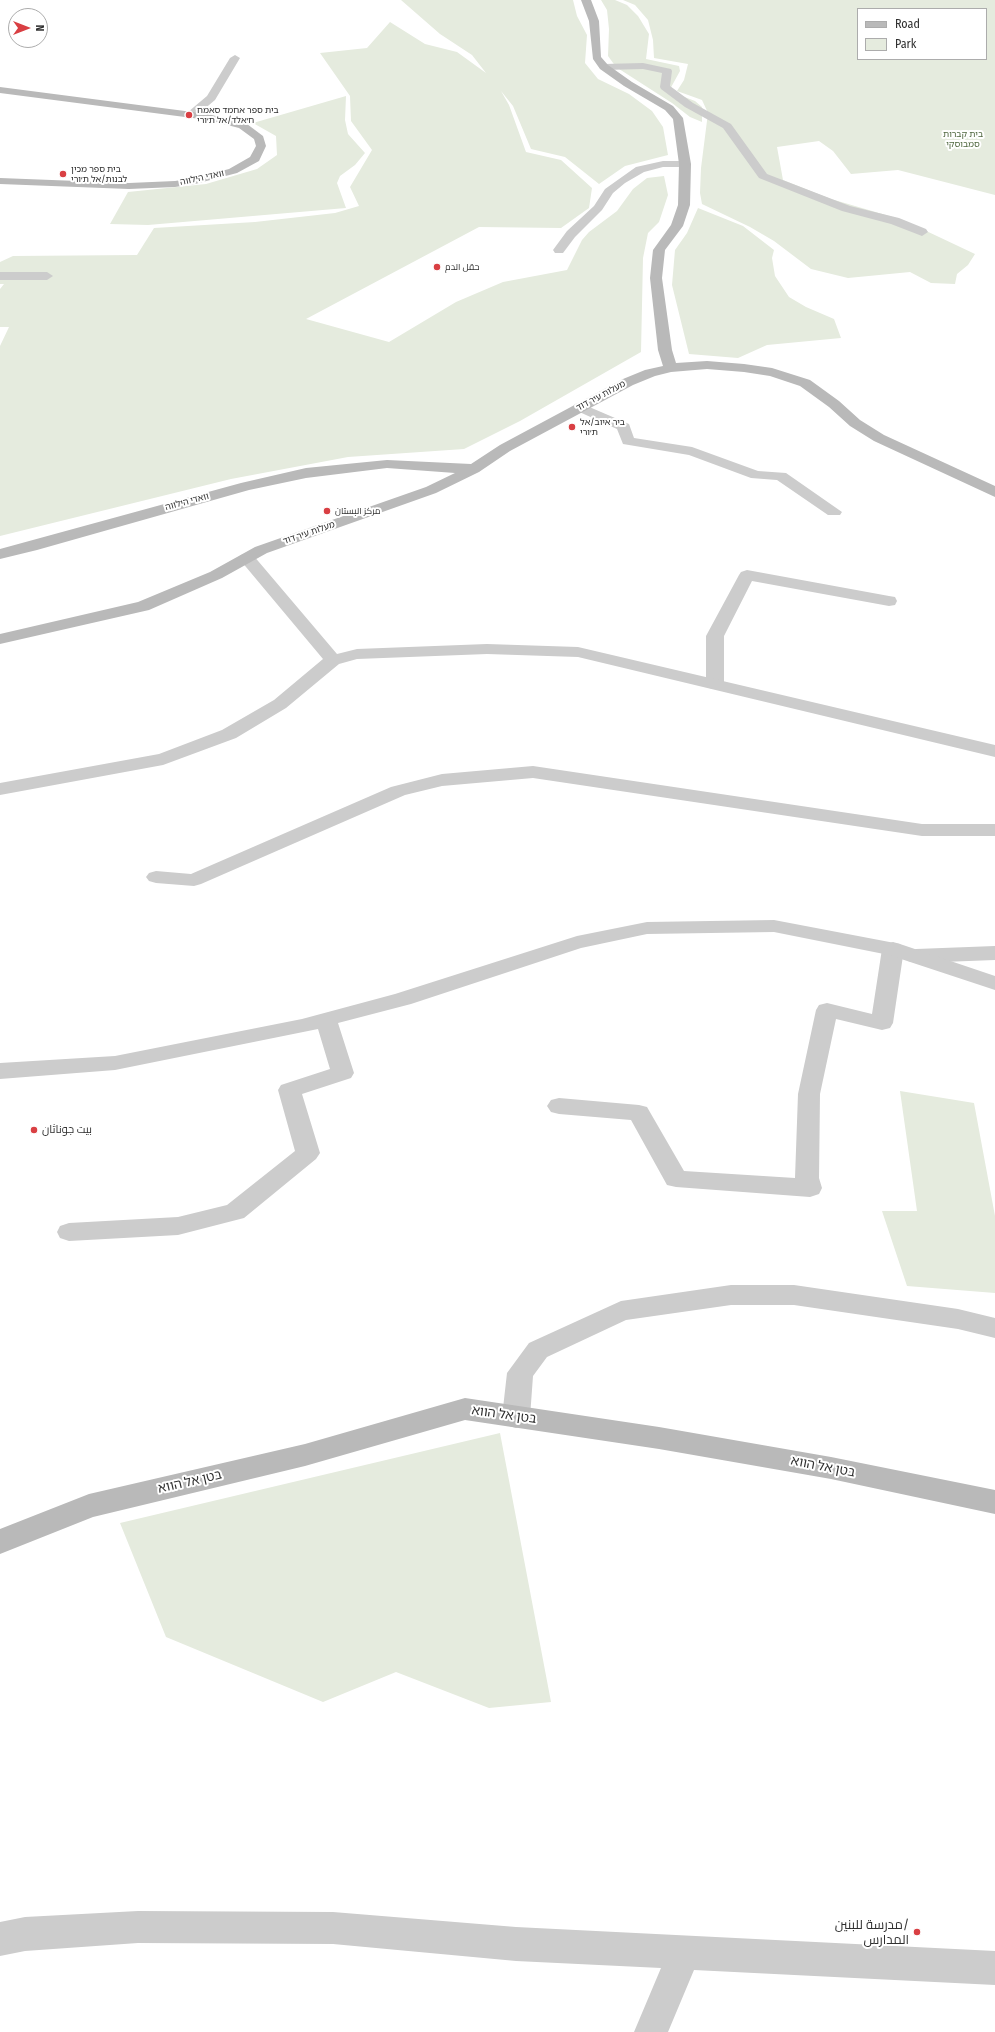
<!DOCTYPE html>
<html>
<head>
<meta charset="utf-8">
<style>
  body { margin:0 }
  #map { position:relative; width:995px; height:2032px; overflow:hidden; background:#fff; font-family:"Fira Sans Condensed",sans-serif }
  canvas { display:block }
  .legend { position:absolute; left:857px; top:8px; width:130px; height:52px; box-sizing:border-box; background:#fff; border:1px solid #acacac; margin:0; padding:5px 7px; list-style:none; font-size:12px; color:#2f2f2f }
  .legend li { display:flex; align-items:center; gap:8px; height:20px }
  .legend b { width:20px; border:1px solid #acacac }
  .north { position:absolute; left:8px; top:8px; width:40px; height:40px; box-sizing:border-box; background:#fff; border:1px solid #acacac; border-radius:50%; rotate:90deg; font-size:11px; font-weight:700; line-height:16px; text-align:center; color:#2f2f2f }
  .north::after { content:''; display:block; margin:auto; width:14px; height:18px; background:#d93f43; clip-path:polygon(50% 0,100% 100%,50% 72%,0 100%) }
</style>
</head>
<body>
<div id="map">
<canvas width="995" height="2032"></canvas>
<ul class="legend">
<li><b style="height:5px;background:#b9b9b9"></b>Road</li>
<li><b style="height:11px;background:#e5ebde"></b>Park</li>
</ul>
<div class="north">N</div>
</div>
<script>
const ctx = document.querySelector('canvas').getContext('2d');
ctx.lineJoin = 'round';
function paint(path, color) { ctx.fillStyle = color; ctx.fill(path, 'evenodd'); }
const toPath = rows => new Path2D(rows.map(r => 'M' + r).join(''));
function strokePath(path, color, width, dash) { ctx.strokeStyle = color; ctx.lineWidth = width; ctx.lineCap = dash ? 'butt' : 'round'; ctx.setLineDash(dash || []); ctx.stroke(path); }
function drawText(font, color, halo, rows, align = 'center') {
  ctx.font = font + ' "Fira Sans Condensed",Cairo,"Noto Sans Hebrew",sans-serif'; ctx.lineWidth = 4; ctx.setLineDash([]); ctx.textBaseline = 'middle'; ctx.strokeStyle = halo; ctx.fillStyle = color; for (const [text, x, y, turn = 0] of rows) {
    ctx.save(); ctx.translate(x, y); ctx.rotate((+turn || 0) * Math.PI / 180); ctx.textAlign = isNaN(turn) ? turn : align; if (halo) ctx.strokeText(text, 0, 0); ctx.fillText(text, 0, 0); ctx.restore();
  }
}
paint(toPath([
  [401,0,573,0,577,16,587,35,585,63,598,79,629,94,652,111,663,127,668,155,625,166,599,184,565,157,531,149,513,106,501,91,509,105,526,152,561,160,592,188,589,208,561,228,479,227,306,319,389,342,456,302,503,282,567,270,582,240,589,232,617,211,633,189,647,178,664,176,668,195,659,222,648,233,643,258,641,352,520,421,464,449,348,457,231,479,0,536,0,346,9,327,0,327,0,289,4,284,0,284,0,262,13,256,137,255,154,228,255,222,335,213,359,206,350,187,372,150,351,121,350,96,320,53,367,48,390,22,425,44,457,52,486,73,472,55,440,34],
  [601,0,615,0,627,5,638,16,649,34,646,59,679,66,680,71,669,91,695,101,702,107,702,122,690,117,672,103,616,67,608,56,609,29,607,10],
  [623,0,995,0,995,195,898,170,851,174,833,151,819,141,777,147,783,180,831,199,903,220,975,254,968,265,957,274,955,284,931,283,910,272,848,278,811,269,774,241,750,227,702,204,700,193,701,168,708,113,702,100,677,91,684,80,688,64,654,58,653,40,648,20,635,5],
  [858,9,986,9,986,59,858,59],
  [346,96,345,120,348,134,365,153,355,165,340,176,337,183,346,208,148,225,110,224,128,192,206,184,257,169,277,155,276,136,253,123],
  [698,208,743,226,774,250,772,258,775,276,789,297,806,307,834,319,841,338,767,345,738,358,689,354,672,285,675,250,687,233],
  [900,1091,974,1103,995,1216,995,1293,907,1286,882,1211,917,1211],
  [500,1433,551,1702,489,1708,396,1672,323,1702,166,1637,120,1523]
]), '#e5ebde');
paint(toPath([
  [235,55,240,58,215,100,196,116,188,116,187,114,188,112,207,96,230,58,235,55],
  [643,63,671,69,672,71,670,86,693,103,731,124,767,174,850,206,899,218,926,229,928,232,922,236,891,224,842,211,759,178,723,128,685,107,661,89,660,87,662,73,643,69,604,70,599,67,604,64,643,63],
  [663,161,685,161,691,164,685,167,663,167,644,172,625,183,613,193,602,210,575,237,563,253,555,253,553,250,567,231,594,206,605,189,636,167,663,161],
  [747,570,889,596,895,597,897,601,895,605,889,606,752,581,724,636,724,684,721,688,715,689,709,688,706,684,706,636,739,575,741,572,747,570],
  [893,942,900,944,904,949,893,1023,890,1028,882,1030,836,1019,820,1094,819,1178,822,1188,819,1194,810,1197,676,1187,667,1185,631,1120,559,1114,551,1112,547,1106,551,1100,559,1098,639,1105,647,1107,684,1171,795,1178,798,1094,816,1010,819,1005,827,1003,872,1014,882,949,886,944,893,942],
  [995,946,995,960,916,963,908,961,905,956,908,951,916,949,995,946]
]), '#ccc');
paint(toPath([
  [0,272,47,272,53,276,47,280,0,280,0,272],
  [580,403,629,424,634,438,692,447,758,471,786,473,842,512,840,515,828,515,777,480,751,478,689,455,623,444,617,429,575,410,573,407,575,404,580,403],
  [247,553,253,555,337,654,357,649,487,644,578,647,995,745,995,757,578,657,487,654,357,659,339,664,286,708,236,738,163,765,0,795,0,783,159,754,222,730,274,700,323,659,241,561,239,558,241,555,247,553],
  [533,766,922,824,995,824,995,836,922,836,533,778,442,786,405,795,201,884,194,886,156,883,149,881,146,877,149,873,156,871,191,874,391,787,442,774,533,766],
  [774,920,900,944,995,976,995,990,889,955,774,932,647,934,581,948,411,1004,338,1023,354,1073,351,1078,302,1094,320,1153,316,1159,244,1218,178,1235,69,1241,60,1238,57,1232,60,1226,69,1223,178,1217,227,1205,295,1151,278,1090,281,1085,330,1069,318,1029,115,1070,0,1079,0,1063,115,1056,302,1019,395,994,577,936,647,922,774,920],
  [731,1285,794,1285,958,1309,995,1318,995,1338,958,1329,794,1305,731,1305,626,1320,547,1357,533,1376,530,1417,526,1425,516,1428,506,1425,502,1417,507,1373,529,1343,621,1301,731,1285],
  [138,1911,333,1912,516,1927,995,1951,995,1985,694,1970,668,2032,634,2032,661,1968,516,1961,333,1944,138,1943,25,1951,0,1956,0,1922,25,1917,138,1911]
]), '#ccc');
paint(toPath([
  [581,0,591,0,599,21,601,57,608,65,632,82,673,106,683,118,691,164,690,205,683,226,665,250,662,278,672,350,676,363,707,361,744,364,772,368,810,380,839,401,860,420,884,435,995,486,995,497,874,441,850,426,829,407,800,386,770,376,744,372,707,369,671,372,655,376,633,385,510,451,479,472,436,493,267,553,222,578,149,610,0,644,0,634,138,602,210,572,255,547,426,487,455,473,387,468,306,478,249,490,37,550,0,559,0,549,241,483,306,468,387,460,471,464,500,445,623,379,645,370,663,366,658,350,650,278,653,250,671,225,678,205,679,164,673,119,665,110,624,86,600,69,593,59,589,21,581,0],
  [0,87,208,114,247,124,263,136,266,146,259,161,237,173,195,184,175,187,129,189,0,184,0,178,129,183,175,181,195,178,229,169,250,157,256,146,254,139,239,128,208,120,0,93,0,87],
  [465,1398,659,1427,831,1457,995,1490,995,1514,831,1479,659,1449,465,1420,305,1466,93,1517,0,1554,0,1529,89,1494,305,1444,465,1398]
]), '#b9b9b9');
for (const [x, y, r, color] of [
  [189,115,4,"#d93f43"],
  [63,174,4,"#d93f43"],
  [437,267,4,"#d93f43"],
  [572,427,4,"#d93f43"],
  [327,511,4,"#d93f43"],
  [34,1130,4,"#d93f43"],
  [917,1932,4,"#d93f43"]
]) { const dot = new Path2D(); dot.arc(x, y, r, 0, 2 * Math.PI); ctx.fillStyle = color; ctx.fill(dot); strokePath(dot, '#fff', 1.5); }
drawText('9px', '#2f2f2f', '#fff', [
  ["בית ספר אחמד סאמח",197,110],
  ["ח׳אלד/אל ת׳ורי",197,120],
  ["בית ספר מכין",71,169],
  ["לבנות/אל ת׳ורי",71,179],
  ["حقل الدم",445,267],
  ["ביר איוב/אל",580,422],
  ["ת׳ורי",580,432],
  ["مركز البستان",335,511]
], 'left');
drawText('9px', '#506840', '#fff', [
  ["בית קברות",963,134],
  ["סמבוסקי",963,144]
]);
drawText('9px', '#2f2f2f', '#fff', [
  ["וואדי הילווה",202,178,-12],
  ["מעלות עיר דוד",601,396,-28],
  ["וואדי הילווה",187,502,-15],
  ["מעלות עיר דוד",309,533,-19]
]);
drawText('11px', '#2f2f2f', '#fff', [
  ["بيت جوناثان",42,1130]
], 'left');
drawText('13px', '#2f2f2f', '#fff', [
  ["בטן אל הווא",504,1415,8],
  ["בטן אל הווא",823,1467,11],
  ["בטן אל הווא",190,1482,-13]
]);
drawText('13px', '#2f2f2f', '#fff', [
  ["مدرسة للبنين/",909,1925],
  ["المدارس",909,1940]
], 'right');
</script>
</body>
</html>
